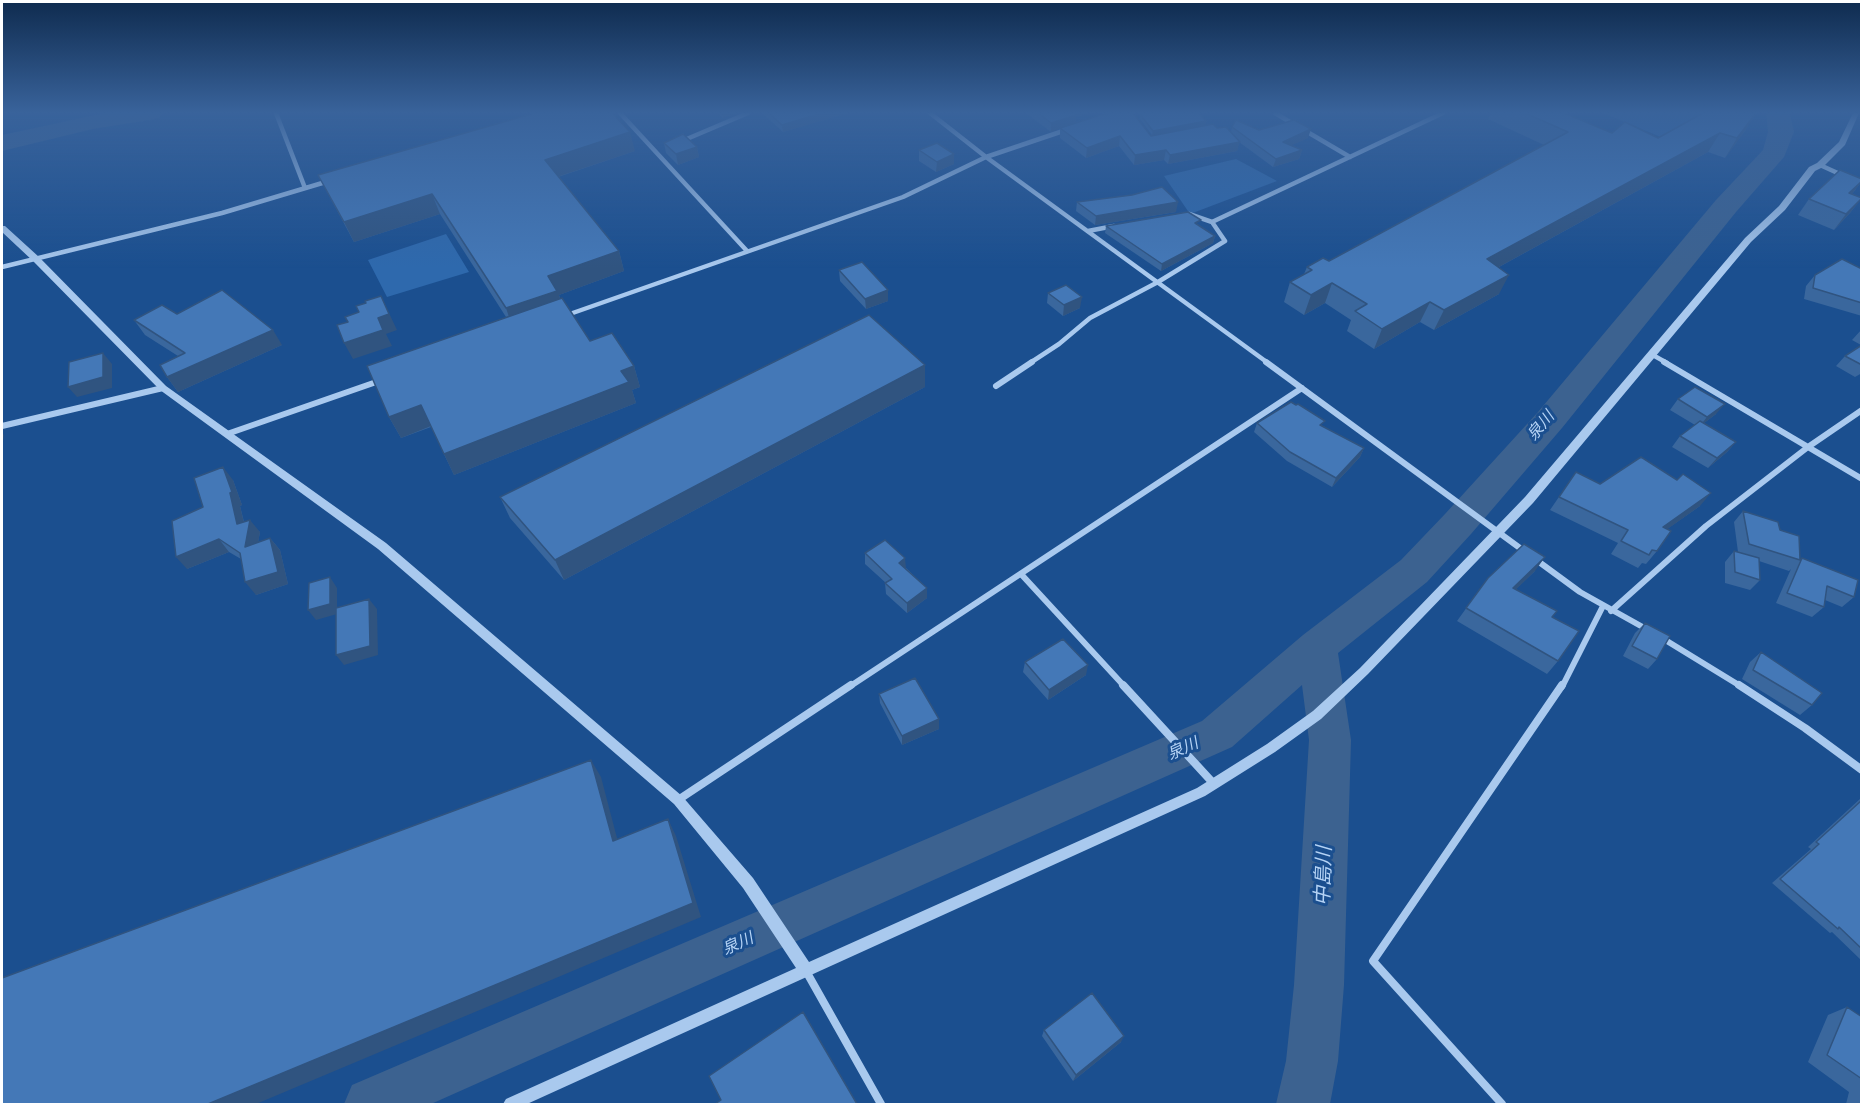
<!DOCTYPE html>
<html>
<head>
<meta charset="utf-8">
<style>
  body { margin:0 }
  #map { position:relative; width:1863px; height:1106px; overflow:hidden; background:#1b4f8f; font-family:"IBM Plex Sans",sans-serif }
  canvas { display:block }
  .frame { position:absolute; inset:0; border:3px solid #fff; pointer-events:none }
</style>
</head>
<body>
<div id="map">
<canvas width="1863" height="1106"></canvas>
<div class="frame"></div>
</div>
<script>
const ctx = document.querySelector('canvas').getContext('2d');
ctx.lineJoin = 'round';
function paint(path, color) { ctx.fillStyle = color; ctx.fill(path, 'evenodd'); }
const toPath = rows => new Path2D(rows.map(r => 'M' + r).join(''));
function strokePath(path, color, width, dash) { ctx.strokeStyle = color; ctx.lineWidth = width; ctx.lineCap = dash ? 'butt' : 'round'; ctx.setLineDash(dash || []); ctx.stroke(path); }
function drawText(font, color, halo, rows, align = 'center') {
  ctx.font = font + ' "IBM Plex Sans","Noto Sans JP",sans-serif'; ctx.lineWidth = 6; ctx.setLineDash([]); ctx.textBaseline = 'middle'; ctx.strokeStyle = halo; ctx.fillStyle = color; for (const [text, x, y, turn = 0] of rows) {
    ctx.save(); ctx.translate(x, y); ctx.rotate((+turn || 0) * Math.PI / 180); ctx.textAlign = isNaN(turn) ? turn : align; if (halo) ctx.strokeText(text, 0, 0); ctx.fillText(text, 0, 0); ctx.restore();
  }
}
paint(toPath([
  [1603,113,1707,113,1661,137],
  [1236,159,1277,181,1190,214,1164,176],
  [446,234,469,272,387,297,368,260]
]), '#2e69ad');
paint(toPath([
  [104,113,162,113,159,118,150,120,93,129,2,151,2,135,104,113],
  [1766,113,1790,113,1794,132,1784,157,1736,212,1562,428,1471,534,1427,582,1338,653,1351,740,1344,985,1338,1061,1330,1104,1276,1104,1286,1061,1294,985,1309,740,1302,685,1232,747,431,1104,344,1104,352,1085,1202,721,1303,635,1401,560,1445,514,1538,412,1716,200,1763,150,1768,132,1766,113]
]), '#3c6290');
strokePath(toPath([
  [276,113,305,188],
  [620,113,747,251],
  [930,113,986,157,1268,363],
  [1275,113,1295,125],
  [1304,130,1350,157],
  [682,141,748,113],
  [1820,165,1842,175],
  [1189,214,1212,222],
  [1088,231,1114,226],
  [2,267,222,213,329,181],
  [567,315,903,197,986,157,1066,130],
  [1651,354,1667,363],
  [1030,363,1059,344,1090,318,1158,282,1225,241,1212,222,1443,113]
]), '#a9c9ee', 4.5);
strokePath(toPath([
  [1266,362,1524,551],
  [1664,362,1862,479],
  [996,386,1032,362],
  [2,426,163,388],
  [227,434,382,380],
  [1535,559,1580,592,1648,630],
  [1021,574,1125,687],
  [1611,611,1706,526,1808,447,1862,410],
  [1662,638,1742,687],
  [849,687,1302,388],
  [1562,687,1603,606]
]), '#a9c9ee', 6);
strokePath(toPath([
  [1123,685,1214,784],
  [1739,685,1805,728,1862,770],
  [678,800,851,685],
  [806,971,881,1104],
  [1502,1104,1373,961,1562,685]
]), '#a9c9ee', 8);
paint(toPath([
  [1853,113,1859,113,1845,145,1823,167,1815,171,1785,210,1751,242,1533,503,1368,674,1321,719,1275,752,1205,796,527,1104,503,1104,506,1099,796,968,743,888,674,804,378,549,160,390,33,261,2,232,2,226,5,226,39,257,166,386,386,543,682,796,753,878,809,962,1197,788,1267,744,1313,711,1360,668,1525,497,1745,238,1779,206,1809,167,1817,163,1839,142,1853,113]
]), '#a9c9ee');
paint(toPath([
  [717,113,737,113,723,118],
  [762,113,848,113,783,132],
  [1026,113,1088,113,1076,117,1076,123,1051,132],
  [1491,113,1565,113,1612,133,1658,138,1747,128,1725,158,1708,152,1499,267,1499,294,1434,330,1420,322,1374,349,1347,331,1351,320,1325,303,1304,315,1284,302,1290,282,1304,274,1307,267,1329,261,1544,145,1488,119],
  [1140,114,1206,121,1205,126,1231,132,1232,127,1308,138,1291,145,1302,150,1299,159,1273,167,1239,142,1237,151,1168,164,1164,160,1134,165,1119,146,1086,158,1060,138,1060,128,1152,135,1140,119],
  [664,143,697,147,699,157,678,165,666,153],
  [919,150,954,154,954,164,936,172,919,161],
  [635,151,558,177,619,251,624,271,559,295,560,298,590,341,634,366,640,387,632,390,636,403,454,475,431,427,401,438,389,417,506,317,440,214,354,242,318,175],
  [1862,181,1852,194,1862,198,1849,214,1834,230,1798,215,1809,199],
  [1077,202,1176,212,1095,225,1076,211],
  [1106,226,1215,236,1213,243,1161,271,1105,233],
  [1862,269,1862,316,1804,299,1806,286,1815,275],
  [839,270,888,301,866,309,840,281],
  [1048,293,1080,308,1063,316,1047,303],
  [177,314,282,345,178,392,167,377,178,356,145,335,134,320],
  [1862,329,1862,373,1855,377,1836,366,1845,356,1861,345,1852,340],
  [925,387,564,580,510,518,500,497],
  [1678,399,1716,414,1704,423,1736,442,1727,452,1708,468,1672,447,1680,436,1695,425,1670,410],
  [1257,423,1323,426,1364,448,1360,457,1332,487,1287,461,1254,432],
  [1576,472,1600,484,1700,506,1667,529,1657,551,1646,564,1642,563,1638,568,1611,554,1618,543,1550,510],
  [233,480,242,505,240,506,244,522,260,532,258,542,270,538,280,550,288,584,256,595,241,559,229,552,187,569],
  [1743,511,1780,530,1800,560,1802,558,1854,597,1842,607,1825,600,1824,607,1812,617,1776,603,1791,569,1789,571,1759,561,1760,580,1750,590,1725,583,1725,562,1734,551,1738,552,1734,522],
  [865,553,906,568,927,588,927,598,907,613,886,594,885,583,886,583,865,564],
  [1535,571,1516,589,1552,617,1558,661,1547,674,1457,621,1488,578],
  [1645,623,1657,659,1648,669,1623,656,1635,633],
  [1761,652,1812,705,1800,715,1742,679,1750,662],
  [1025,662,1086,675,1048,700,1023,672],
  [879,694,939,719,939,729,902,745,880,703],
  [1861,798,1862,961,1832,932,1830,933,1772,883,1811,849,1808,847],
  [1847,1007,1862,1017,1862,1104,1846,1104,1849,1092,1808,1062,1828,1015],
  [1044,1030,1121,1042,1073,1081,1042,1036]
]), '#3a679d');
paint(toPath([
  [722,113,737,113,723,118],
  [822,113,848,113,783,132,782,125],
  [1075,113,1088,113,1076,117,1076,123,1051,132,1051,123],
  [1756,113,1747,128,1725,158,1737,138],
  [1206,121,1205,126,1152,136,1153,131],
  [1311,129,1308,138,1281,150,1283,142],
  [630,132,635,151,551,179,545,160],
  [1720,133,1708,152,1477,279,1487,259],
  [1120,136,1119,146,1086,158,1087,148],
  [1240,142,1237,151,1168,164,1170,155],
  [697,147,699,157,678,165,676,154],
  [1166,150,1164,160,1134,165,1135,155],
  [1302,150,1299,159,1273,167,1276,159],
  [954,154,954,164,936,172,937,162],
  [1862,181,1851,195,1849,193],
  [432,194,440,214,354,242,344,222],
  [1862,198,1849,214,1834,230,1846,214],
  [1178,202,1176,212,1095,225,1096,216],
  [1215,236,1213,243,1161,271,1162,264],
  [619,251,624,271,559,295,564,311,513,329,506,308,548,276],
  [1509,275,1499,294,1434,330,1444,310],
  [1332,283,1325,303,1304,315,1311,295],
  [888,290,888,301,866,309,865,299],
  [381,296,397,330,386,334,392,346,353,359,344,343,378,318],
  [1082,297,1080,308,1063,316,1064,305],
  [1430,302,1420,322,1374,349,1382,329],
  [273,330,282,345,178,392,167,377],
  [103,353,112,364,112,388,77,397,68,387],
  [925,365,925,387,564,580,555,560],
  [634,366,640,387,632,390,636,403,454,475,444,454,621,371],
  [1725,404,1716,414,1699,427,1707,417],
  [421,405,431,426,401,438,389,417],
  [2,433,4,435,2,448],
  [1736,442,1727,452,1708,468,1717,458],
  [1364,448,1360,457,1332,487,1336,478],
  [223,467,233,480,242,505,240,506,247,536,250,520,260,532,255,559,245,547,237,524],
  [1711,493,1700,506,1652,540,1663,527],
  [270,538,280,550,288,584,256,595,245,582],
  [219,539,229,552,187,569,176,557],
  [1545,557,1535,571,1504,601,1513,588],
  [905,558,906,568,899,573,899,563],
  [330,577,337,588,337,614,316,620,308,610],
  [927,588,927,598,907,613,907,603],
  [369,599,377,609,378,655,344,665,336,655],
  [1088,665,1086,675,1048,700,1049,690],
  [939,719,939,729,902,745,902,736],
  [591,760,601,777,622,857,613,841],
  [668,819,676,836,701,917,256,1104,208,1104],
  [1124,1036,1121,1042,1073,1081,1076,1075]
]), '#305480');
const building = toPath([
  [535,113,612,113,630,132,545,160,619,251,548,276,557,291,506,308,432,194,344,222,318,175,535,113],
  [769,113,822,113,782,125,769,113],
  [1038,113,1076,113,1077,115,1051,123,1038,113],
  [1116,113,1133,113,1151,136,1213,124,1217,128,1226,127,1240,142,1170,155,1166,150,1135,155,1120,136,1087,148,1060,128,1104,114,1116,113],
  [1145,113,1199,113,1206,121,1153,131,1140,114,1145,113],
  [1525,113,1564,113,1612,133,1625,122,1658,138,1703,113,1756,113,1737,138,1720,133,1487,259,1509,275,1444,310,1430,302,1382,329,1355,311,1367,304,1332,283,1311,295,1290,282,1312,270,1307,267,1323,258,1329,261,1568,132,1525,113],
  [1236,120,1259,130,1294,120,1311,129,1283,142,1302,150,1276,159,1232,127,1236,120],
  [683,134,697,147,676,154,664,143,683,134],
  [937,143,954,154,937,162,919,150,937,143],
  [1840,170,1862,179,1862,181,1849,193,1862,198,1846,214,1809,199,1840,170],
  [1162,187,1178,202,1096,216,1077,202,1132,195,1162,187],
  [1188,212,1201,220,1195,223,1215,236,1162,264,1106,226,1188,212],
  [1842,259,1862,269,1862,303,1813,288,1815,275,1842,259],
  [862,262,888,290,865,299,839,270,862,262],
  [1066,285,1082,297,1064,305,1048,293,1066,285],
  [222,290,273,330,167,377,160,365,185,353,134,320,162,305,177,314,222,290],
  [381,296,389,314,378,318,383,330,344,343,337,325,348,322,345,317,359,312,356,306,366,303,365,301,381,296],
  [562,298,590,341,612,333,634,366,621,371,629,382,444,454,421,405,389,417,367,366,562,298],
  [869,315,925,365,555,560,500,497,869,315],
  [1862,345,1862,365,1845,356,1862,345],
  [103,353,103,377,68,387,69,362,103,353],
  [1695,387,1725,404,1707,417,1678,399,1695,387],
  [1291,402,1296,405,1298,404,1325,421,1320,425,1364,448,1336,478,1290,452,1257,423,1291,402],
  [1700,421,1736,442,1717,458,1680,436,1700,421],
  [1641,457,1677,480,1683,474,1711,493,1663,527,1671,531,1657,551,1652,550,1649,555,1621,541,1628,530,1559,497,1576,472,1600,484,1641,457],
  [223,467,232,492,230,493,237,524,250,520,245,547,270,538,278,572,245,582,240,553,219,539,176,557,172,521,203,507,194,478,223,467],
  [1743,511,1778,522,1780,530,1799,536,1800,560,1749,544,1743,511],
  [885,540,905,558,899,563,927,588,907,603,885,583,892,579,865,553,885,540],
  [1524,544,1545,557,1513,588,1557,611,1552,617,1579,631,1558,661,1466,608,1488,578,1524,544],
  [1734,551,1759,558,1760,580,1735,572,1734,551],
  [1802,558,1858,580,1854,597,1827,586,1824,607,1787,593,1802,558],
  [330,577,330,604,308,610,309,583,330,577],
  [369,599,370,646,336,655,336,608,369,599],
  [1645,623,1670,636,1657,659,1632,646,1645,623],
  [1063,639,1088,665,1049,690,1025,662,1063,639],
  [1761,652,1822,693,1812,705,1753,670,1761,652],
  [915,678,939,719,902,736,879,694,915,678],
  [591,760,613,841,668,819,693,903,208,1104,2,1104,2,978,591,760],
  [1862,800,1862,949,1839,927,1838,929,1780,879,1819,844,1816,842,1862,800],
  [1092,993,1124,1036,1076,1075,1044,1030,1092,993],
  [1847,1007,1862,1017,1862,1079,1827,1055,1847,1007],
  [803,1012,857,1104,715,1104,721,1100,709,1076,803,1012]
]);
paint(building, '#4478b7');
strokePath(building, '#305480', 1.5);
const sky = ctx.createLinearGradient(0, 0, 0, 268);
sky.addColorStop(0, '#0f2b4f');
sky.addColorStop(0.42, '#39639b');
sky.addColorStop(1, '#39639b00');
ctx.fillStyle = sky;
ctx.fillRect(0, 0, 1863, 268);
drawText('italic 16px', '#b5d3f5', '#1b4f8f', [
  ["泉川",1541,426,-50],
  ["泉川",1183,749,-24],
  ["泉川",738,944,-24]
]);
drawText('italic 20px', '#b5d3f5', '#1b4f8f', [
  ["中島川",1324,876,-88]
]);
</script>
</body>
</html>
